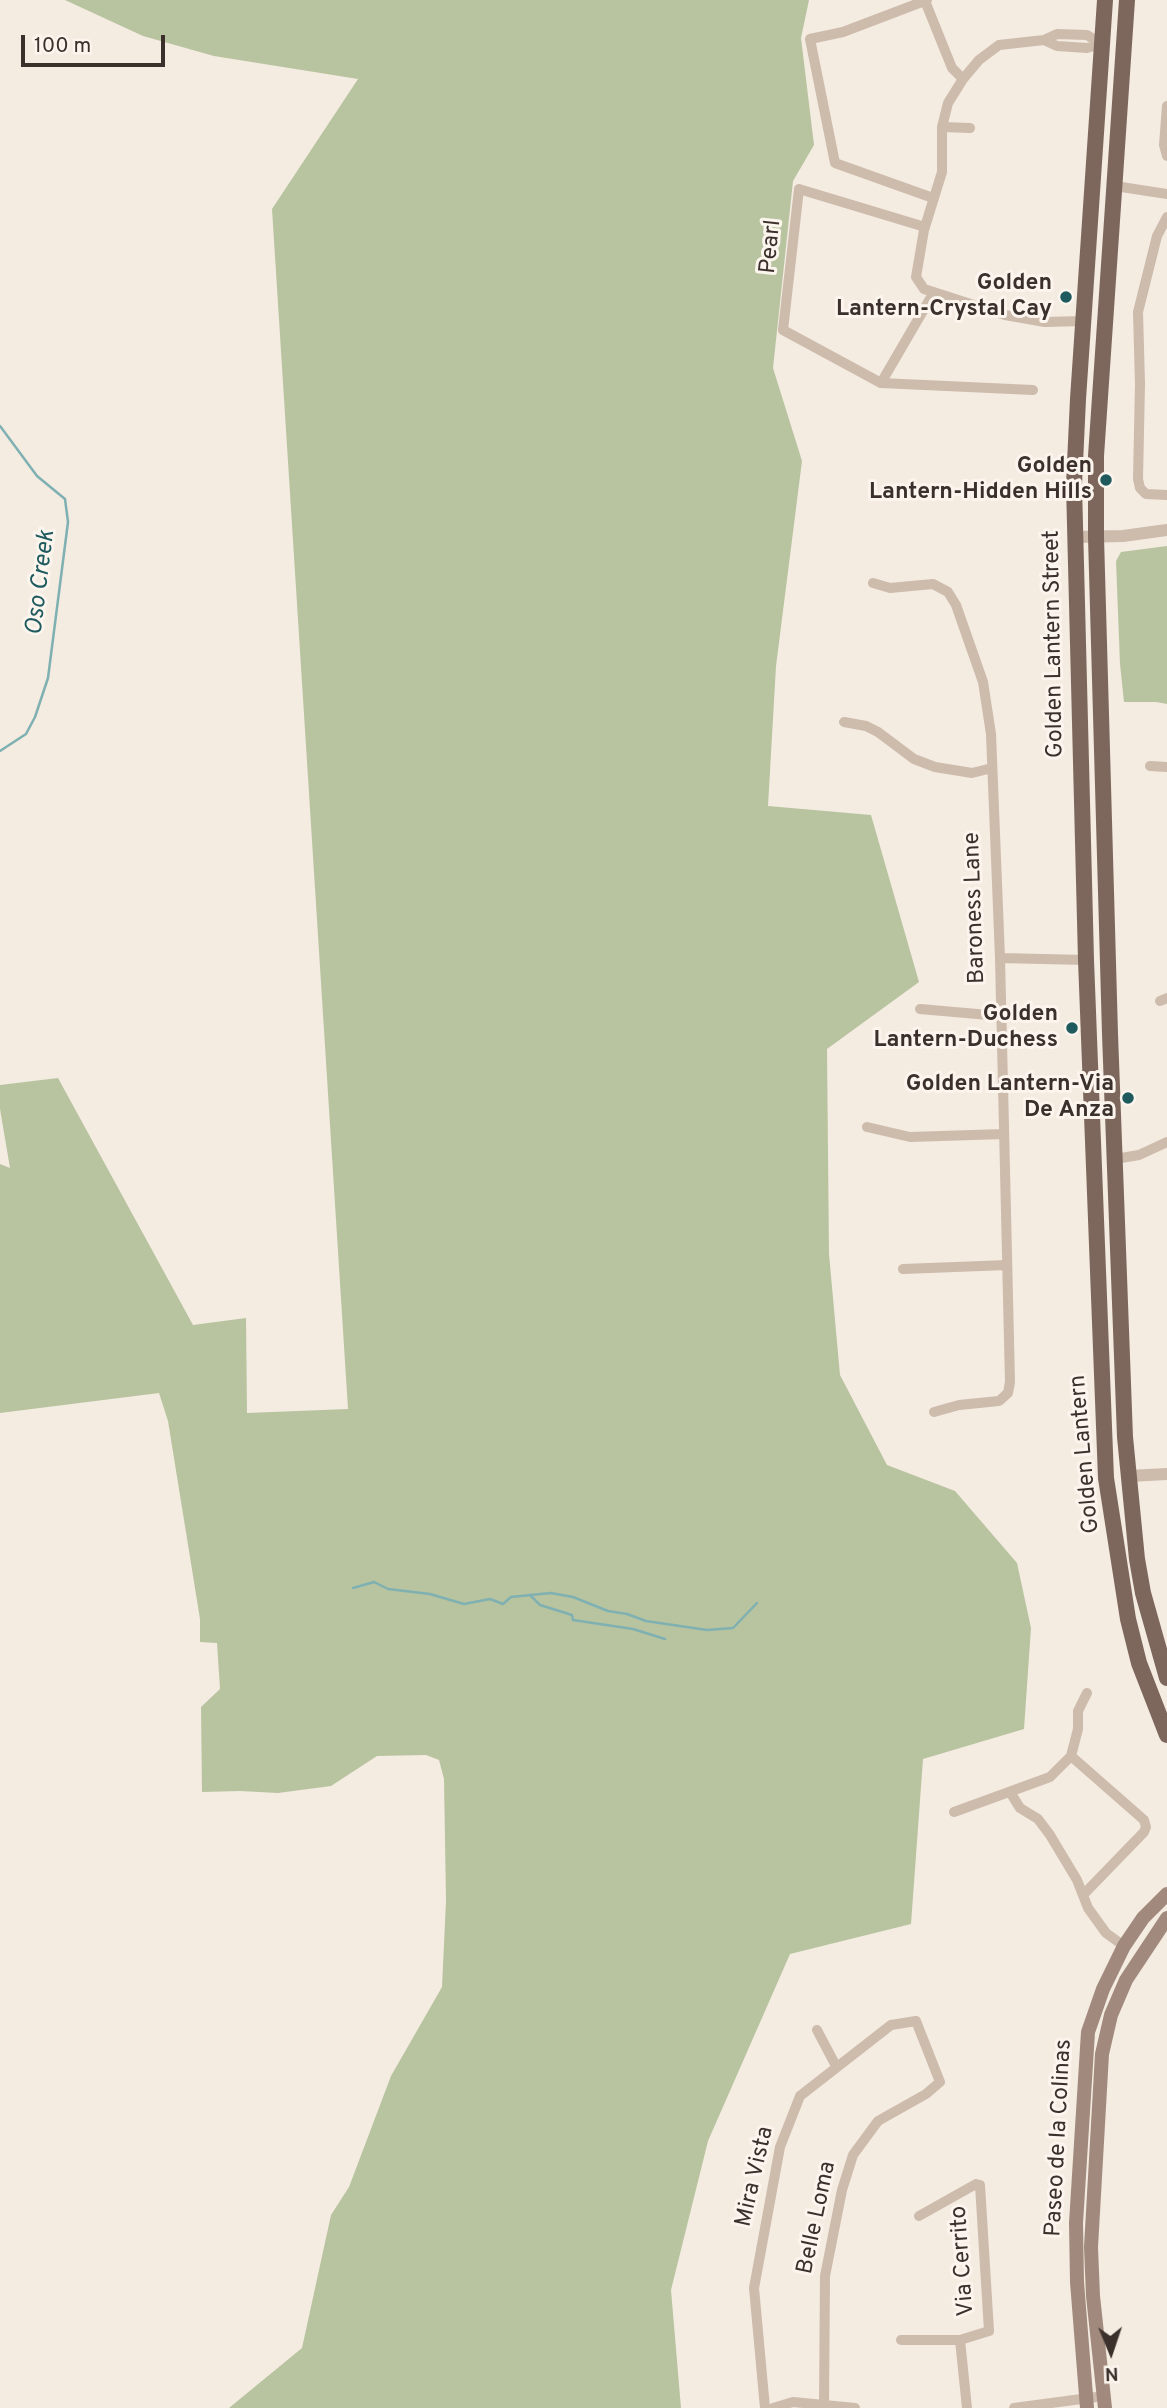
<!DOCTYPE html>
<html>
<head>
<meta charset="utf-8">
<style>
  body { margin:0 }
  #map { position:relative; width:1167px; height:2408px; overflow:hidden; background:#f4ebe1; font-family:Overpass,sans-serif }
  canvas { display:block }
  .north { position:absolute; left:1076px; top:2317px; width:70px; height:70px; -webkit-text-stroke:5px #fbf5ee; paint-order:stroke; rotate:178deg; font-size:19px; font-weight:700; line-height:28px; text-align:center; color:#3b302b }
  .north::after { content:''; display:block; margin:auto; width:24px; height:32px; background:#3b302b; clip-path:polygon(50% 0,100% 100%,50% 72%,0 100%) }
  .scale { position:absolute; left:21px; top:35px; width:144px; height:32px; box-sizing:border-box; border:4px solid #3b302b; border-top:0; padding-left:9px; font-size:21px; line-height:24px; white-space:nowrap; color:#3b302b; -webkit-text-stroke:5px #fbf5ee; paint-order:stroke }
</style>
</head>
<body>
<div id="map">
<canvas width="1167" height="2408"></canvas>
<div class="north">N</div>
<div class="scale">100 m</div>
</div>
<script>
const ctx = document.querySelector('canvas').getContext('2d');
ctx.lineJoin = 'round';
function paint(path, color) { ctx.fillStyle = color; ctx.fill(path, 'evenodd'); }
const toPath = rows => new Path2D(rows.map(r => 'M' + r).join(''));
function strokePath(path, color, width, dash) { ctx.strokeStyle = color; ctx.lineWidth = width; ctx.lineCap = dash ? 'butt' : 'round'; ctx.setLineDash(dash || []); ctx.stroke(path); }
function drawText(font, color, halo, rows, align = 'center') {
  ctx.font = font + ' Overpass,sans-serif'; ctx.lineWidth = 6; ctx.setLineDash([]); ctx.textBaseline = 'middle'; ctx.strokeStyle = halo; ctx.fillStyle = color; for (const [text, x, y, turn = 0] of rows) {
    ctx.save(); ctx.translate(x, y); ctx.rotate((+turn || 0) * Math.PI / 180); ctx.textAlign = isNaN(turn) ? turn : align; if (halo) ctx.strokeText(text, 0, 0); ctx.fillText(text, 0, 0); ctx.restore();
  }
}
paint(toPath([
  [65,0,809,0,801,38,814,145,793,181,773,368,802,461,776,666,768,806,871,815,919,982,827,1049,829,1254,840,1375,887,1465,955,1491,1017,1563,1031,1628,1024,1729,923,1759,911,1924,790,1954,708,2141,671,2290,681,2408,229,2408,302,2348,331,2215,349,2187,391,2076,442,1987,446,1901,444,1779,439,1760,426,1755,377,1756,331,1786,278,1793,240,1791,202,1792,201,1707,220,1689,217,1643,200,1642,200,1619,168,1421,159,1393,0,1413,0,1164,10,1168,0,1109,0,1085,58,1078,193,1325,246,1318,247,1413,348,1409,272,209,358,79,214,56,143,36],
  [1167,546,1167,704,1156,702,1124,702,1120,664,1116,561,1121,552]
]), '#b8c4a0');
strokePath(toPath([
  [0,426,37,476,65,499,68,522,48,678,35,717,26,734,0,751],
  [353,1588,374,1582,388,1589,430,1594,464,1604,490,1599,503,1604,511,1597,551,1593,573,1597,608,1611,627,1614,646,1621,707,1630,733,1628,757,1603],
  [530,1595,540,1605,572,1615,573,1620,633,1629,665,1639]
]), '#7fb0b2', 2.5);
strokePath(toPath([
  [927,0,843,32,810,39,835,163,933,198],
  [925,1,952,68,963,79],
  [1044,40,1057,46,1087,48,1102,44],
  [1167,106,1164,145,1167,156],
  [942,127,970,128],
  [1115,186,1167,194],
  [1167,217,1157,236,1138,312,1140,384,1138,479,1140,488,1146,494,1167,495],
  [925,227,799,189,783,330,881,383,1033,390],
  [1083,321,1045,322,1005,315,924,289,916,277,924,230,942,172,942,127,948,103,963,79,979,60,999,45,1044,40,1057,34,1087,35,1102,44],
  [881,383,934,292],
  [873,583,890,588,933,584,948,592,956,605,983,682,991,734,1000,958,1010,1382,1008,1393,999,1401,959,1405,934,1412],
  [844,722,866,726,878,732,914,759,935,767,972,773,992,768],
  [1150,766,1167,767],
  [1000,958,1086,960],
  [1160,1001,1167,998],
  [920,1009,1000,1016],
  [867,1127,910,1137,1004,1134],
  [1115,1159,1139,1155,1167,1142],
  [903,1269,1007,1265],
  [1071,1756,1144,1820,1146,1827,1144,1832,1083,1895],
  [1010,1792,1020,1808,1038,1819,1050,1835,1077,1880,1088,1908,1106,1933,1124,1946],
  [954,1812,1050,1777,1071,1756,1078,1729,1078,1711,1087,1693],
  [817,2030,836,2066],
  [901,2340,960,2340,989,2331,980,2185,976,2184,919,2216],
  [960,2340,967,2408],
  [765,2408,754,2288,780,2147,800,2096,891,2025,916,2021,940,2082,926,2094,878,2121,853,2155,842,2190,825,2276,824,2405],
  [773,2408,793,2402,855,2408],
  [1014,2408,1104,2396]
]), '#cdbbac', 10);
strokePath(toPath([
  [1075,537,1123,536,1167,530],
  [1129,1476,1167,1474]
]), '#cdbbac', 12);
strokePath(toPath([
  [1087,2408,1077,2282,1076,2223,1088,2032,1103,1989,1124,1946,1143,1918,1167,1894],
  [1105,2408,1093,2296,1091,2247,1102,2054,1111,2015,1126,1980,1167,1918]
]), '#a18a7d', 14);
strokePath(toPath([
  [1105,0,1078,399,1074,485,1086,960,1106,1478,1128,1619,1139,1663,1167,1735],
  [1127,0,1096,456,1096,537,1110,1034,1125,1437,1137,1559,1143,1593,1167,1678]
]), '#7d675c', 16);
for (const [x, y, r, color] of [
  [1066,297,7,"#1f5a5e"],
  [1106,480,7,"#1f5a5e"],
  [1072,1028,7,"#1f5a5e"],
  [1128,1098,7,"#1f5a5e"]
]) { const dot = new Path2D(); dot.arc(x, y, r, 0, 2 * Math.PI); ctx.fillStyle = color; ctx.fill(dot); strokePath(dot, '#fbf5ee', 2.5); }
drawText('23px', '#3b302b', '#fbf5ee', [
  ["Pearl",772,247,-84],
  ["Golden Lantern Street",1055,644,-91],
  ["Baroness Lane",976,908,-92],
  ["Golden Lantern",1086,1454,-95],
  ["Paseo de la Colinas",1060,2138,-87],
  ["Mira Vista",756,2177,-77],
  ["Belle Loma",818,2218,-78],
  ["Via Cerrito",964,2261,-94]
]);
drawText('bold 23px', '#3b302b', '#fbf5ee', [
  ["Golden",1052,284],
  ["Lantern-Crystal Cay",1052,310],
  ["Golden",1092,467],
  ["Lantern-Hidden Hills",1092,493],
  ["Golden",1058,1015],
  ["Lantern-Duchess",1058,1041],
  ["Golden Lantern-Via",1114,1085],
  ["De Anza",1114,1111]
], 'right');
drawText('italic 24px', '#1f5a5e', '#fbf5ee', [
  ["Oso Creek",42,583,-83]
]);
</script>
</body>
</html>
